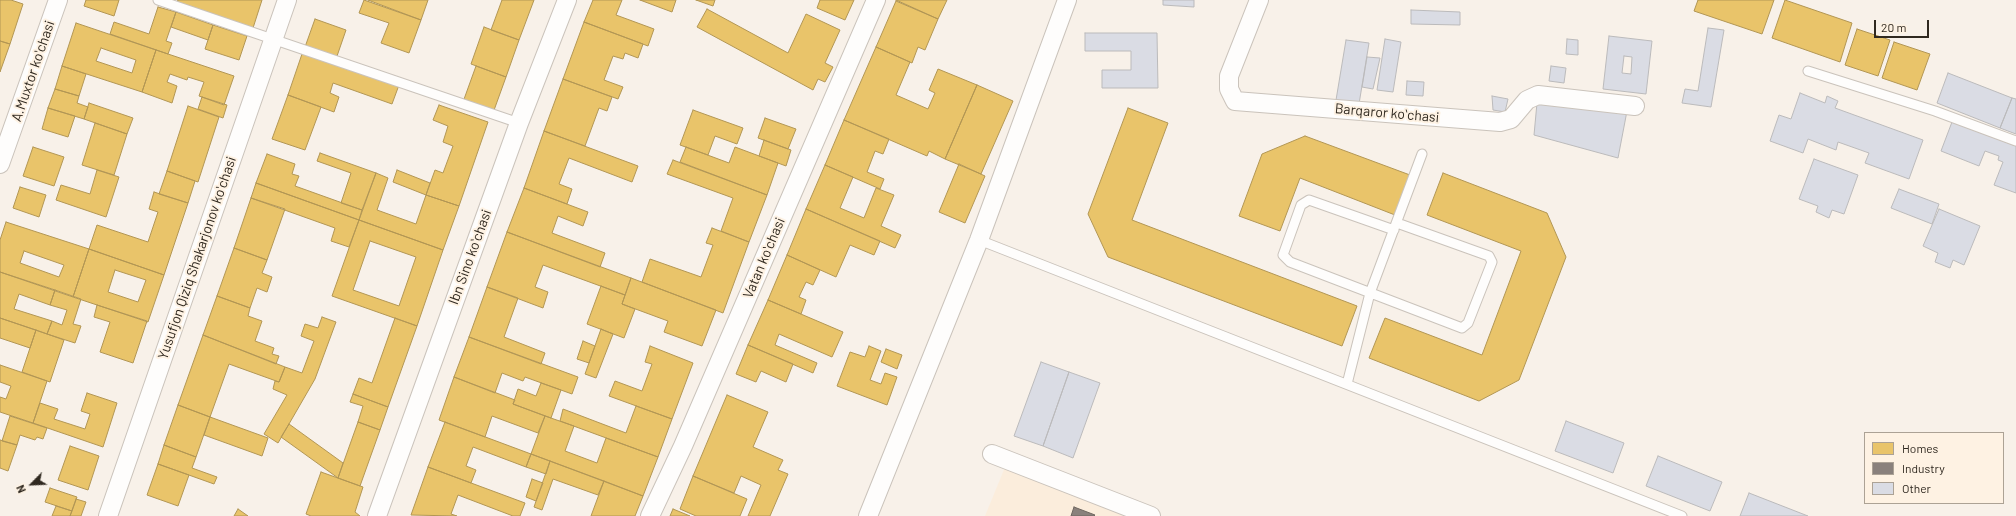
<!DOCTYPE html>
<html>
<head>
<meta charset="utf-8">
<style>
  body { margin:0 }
  #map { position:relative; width:2016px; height:516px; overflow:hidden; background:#f8f1e9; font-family:Barlow,sans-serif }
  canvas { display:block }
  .legend { position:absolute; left:1864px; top:432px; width:140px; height:72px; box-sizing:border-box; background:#fef2e3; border:1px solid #aca295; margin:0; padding:5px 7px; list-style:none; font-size:12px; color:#302920 }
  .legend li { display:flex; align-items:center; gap:8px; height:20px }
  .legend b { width:20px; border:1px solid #aca295 }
  .north { position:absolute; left:12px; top:464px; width:40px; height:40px; -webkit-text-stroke:3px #fef2e3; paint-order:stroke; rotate:246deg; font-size:11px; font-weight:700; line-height:16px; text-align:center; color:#302920 }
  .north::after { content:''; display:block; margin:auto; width:14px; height:18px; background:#302920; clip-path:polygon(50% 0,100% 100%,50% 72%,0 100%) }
  .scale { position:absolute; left:1874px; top:20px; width:55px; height:18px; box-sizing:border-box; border:2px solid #302920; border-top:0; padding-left:5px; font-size:12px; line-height:14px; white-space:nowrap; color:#302920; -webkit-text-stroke:3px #fef2e3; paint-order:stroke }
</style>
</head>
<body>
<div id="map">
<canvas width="2016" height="516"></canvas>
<ul class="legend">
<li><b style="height:11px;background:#e9c46a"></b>Homes</li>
<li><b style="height:11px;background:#8a817c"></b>Industry</li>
<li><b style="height:11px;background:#dadce4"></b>Other</li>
</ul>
<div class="north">N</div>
<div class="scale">20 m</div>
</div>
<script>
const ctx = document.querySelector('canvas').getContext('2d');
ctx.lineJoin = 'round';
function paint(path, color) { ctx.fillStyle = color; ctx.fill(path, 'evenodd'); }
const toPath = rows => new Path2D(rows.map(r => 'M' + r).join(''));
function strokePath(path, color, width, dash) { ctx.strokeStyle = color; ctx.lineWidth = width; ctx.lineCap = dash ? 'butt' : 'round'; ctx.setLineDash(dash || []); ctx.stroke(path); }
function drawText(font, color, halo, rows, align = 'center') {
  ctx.font = font + ' Barlow,sans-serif'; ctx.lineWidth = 4; ctx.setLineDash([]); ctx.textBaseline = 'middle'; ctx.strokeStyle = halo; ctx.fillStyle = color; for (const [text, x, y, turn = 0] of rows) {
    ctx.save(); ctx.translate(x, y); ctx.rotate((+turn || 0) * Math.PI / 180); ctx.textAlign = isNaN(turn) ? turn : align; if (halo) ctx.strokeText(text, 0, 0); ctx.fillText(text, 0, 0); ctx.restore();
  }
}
paint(toPath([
  [1010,455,1158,516,985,516]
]), '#fbeddc');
const homes = toPath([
  [0,0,11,0,23,4,10,44,0,41,0,0],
  [86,0,119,0,114,16,84,6,86,0],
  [178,0,262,0,253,28,177,2,178,0],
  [364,0,421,20,409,53,381,43,389,23,359,13,364,0],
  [368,0,428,0,421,20,368,0],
  [502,0,534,0,519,40,491,30,502,0],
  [593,0,622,0,616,15,654,29,648,46,584,22,593,0],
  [640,0,676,0,672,12,640,0],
  [696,0,715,0,713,6,696,0],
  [820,0,854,0,845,20,817,8,820,0],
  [896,0,947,0,938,19,896,0],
  [1698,0,1774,0,1762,34,1694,11,1698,0],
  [1785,0,1852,23,1840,62,1772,38,1785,0],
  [896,1,938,19,925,50,918,47,912,63,876,47,896,1],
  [158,7,176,12,166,41,172,43,168,54,110,34,114,22,149,34,158,7],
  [707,9,788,53,806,14,840,30,825,63,833,67,825,82,818,79,813,90,697,27,707,9],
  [176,12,213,25,208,40,171,27,176,12],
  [315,19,346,30,336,59,305,47,315,19],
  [584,22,643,44,638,58,625,53,623,59,613,56,604,80,623,87,618,99,563,79,584,22],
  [76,23,156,50,142,92,62,66,76,23],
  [101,48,136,60,132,73,96,61,101,48],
  [213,25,247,36,239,60,205,49,213,25],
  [484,27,519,40,506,77,471,64,484,27],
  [1857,29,1890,40,1878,76,1845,65,1857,29],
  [0,41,10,44,0,72,0,41],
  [1894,42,1930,54,1917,90,1882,78,1894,42],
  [876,47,910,62,896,95,928,109,935,93,929,90,938,69,977,85,945,159,929,151,927,156,844,120,876,47],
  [156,50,234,76,224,105,199,96,204,82,188,77,187,80,170,74,167,82,177,86,172,103,142,92,156,50],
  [303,51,399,85,392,104,333,83,330,93,339,97,334,112,288,95,303,51],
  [62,66,86,74,79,96,55,89,62,66],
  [476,66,506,77,493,113,463,102,476,66],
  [563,79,612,97,607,111,599,108,585,146,544,131,563,79],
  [977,85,1013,101,981,174,945,159,977,85],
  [55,89,79,96,77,103,88,107,84,119,48,108,55,89],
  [288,95,321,107,305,150,272,139,288,95],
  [202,97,227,105,223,118,198,109,202,97],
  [89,103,133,118,127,134,84,119,89,103],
  [439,105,488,122,459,206,426,195,435,170,443,173,453,146,443,142,448,126,433,120,439,105],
  [188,106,219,117,198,182,167,171,188,106],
  [48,108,75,116,68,137,42,129,48,108],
  [1128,108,1168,123,1132,220,1357,306,1342,346,1108,257,1088,214,1128,108],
  [693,110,743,128,737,144,715,136,708,155,680,145,693,110],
  [765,118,796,129,788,149,758,138,765,118],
  [844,120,889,139,883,154,875,151,867,172,884,179,880,189,825,165,844,120],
  [95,123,127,134,114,175,82,165,95,123],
  [544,131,638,166,632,182,569,158,559,184,572,189,567,204,524,188,544,131],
  [1305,136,1410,175,1395,215,1300,178,1280,231,1239,216,1262,154,1305,136],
  [764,140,791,150,786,166,759,156,764,140],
  [33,147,64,157,54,186,23,176,33,147],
  [686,147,729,163,735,147,778,163,767,195,680,162,686,147],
  [320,153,376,173,362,210,341,203,351,173,317,161,320,153],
  [267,154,295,164,292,174,299,176,295,186,362,210,359,220,256,183,267,154],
  [673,160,767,195,749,242,721,231,733,198,667,174,673,160],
  [959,164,985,176,965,223,939,212,959,164],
  [825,165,853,177,840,208,864,218,876,188,894,195,881,226,901,235,895,248,806,209,825,165],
  [97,170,119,177,106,217,56,200,61,185,90,194,97,170],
  [397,170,430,183,426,195,393,182,397,170],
  [167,171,195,181,188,203,159,194,167,171],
  [376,173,388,178,377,210,416,224,426,195,459,206,443,250,359,220,376,173],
  [1443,173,1547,213,1566,257,1519,380,1479,401,1369,358,1385,318,1482,355,1521,251,1427,215,1443,173],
  [256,183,359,220,349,247,331,241,335,228,251,198,256,183],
  [20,187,46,195,39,217,13,208,20,187],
  [524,188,588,212,583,226,558,216,552,233,605,253,600,267,507,232,524,188],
  [154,192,188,203,164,275,89,249,97,225,148,242,158,212,149,209,154,192],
  [251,198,285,209,267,260,234,248,251,198],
  [806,209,880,241,874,255,850,245,836,277,787,255,806,209],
  [359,220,443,250,417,326,332,296,359,220],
  [370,241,416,257,399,306,353,290,370,241],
  [6,222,89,249,73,297,0,272,0,240,6,222],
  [24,251,64,265,59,277,20,263,24,251],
  [712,228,749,242,723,313,642,282,650,259,701,277,713,245,706,243,712,228],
  [507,232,631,278,625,295,543,265,535,287,548,292,543,308,487,287,507,232],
  [234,248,267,260,262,273,272,277,267,292,257,288,250,308,217,296,234,248],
  [89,249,164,275,148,322,73,297,89,249],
  [115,270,146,280,138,302,108,292,115,270],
  [787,255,820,270,813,285,806,282,799,297,806,300,801,314,768,300,787,255],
  [0,272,55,290,50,305,19,294,14,309,52,321,47,334,0,318,0,272],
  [631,278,716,310,702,346,664,332,668,321,622,304,631,278],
  [601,286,625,295,622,304,635,309,624,338,587,324,601,286],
  [487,287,518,298,504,337,545,353,541,364,469,337,487,287],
  [55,290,81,299,73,324,81,326,75,343,47,334,52,321,62,325,67,310,50,305,55,290],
  [217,296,250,308,248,316,262,321,255,341,274,348,272,354,279,356,276,364,203,335,217,296],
  [768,300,843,332,832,357,779,334,775,345,817,363,813,373,748,345,768,300],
  [97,305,147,321,133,363,100,352,110,322,94,317,97,305],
  [322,317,336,322,315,379,278,443,264,434,287,395,273,389,275,381,279,382,285,367,302,373,314,341,301,336,305,324,318,328,322,317],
  [0,318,36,330,30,348,0,338,0,318],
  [395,318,417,326,388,407,353,394,359,378,372,383,395,318],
  [601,329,613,334,596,378,585,374,601,329],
  [36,330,64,340,50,382,22,372,36,330],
  [203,335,285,367,279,382,229,364,210,417,178,405,203,335],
  [469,337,578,377,572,394,525,377,523,381,502,373,495,393,454,377,469,337],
  [583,341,595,346,589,363,577,359,583,341],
  [748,345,793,364,786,382,761,371,756,382,736,374,748,345],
  [650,346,693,363,672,419,609,396,615,381,642,391,652,364,645,362,650,346],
  [869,346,881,351,870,380,881,384,885,373,897,377,887,405,837,386,850,352,865,357,869,346],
  [886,349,902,355,897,369,881,362,886,349],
  [0,365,47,381,33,423,0,412,0,397,6,399,11,386,0,382,0,365],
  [454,377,515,400,513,404,545,416,538,433,492,416,485,437,439,420,454,377],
  [541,383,561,390,551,418,513,404,518,389,536,396,541,383],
  [87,393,117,403,103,447,33,423,40,403,58,409,54,419,85,429,90,414,81,411,87,393],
  [353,394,388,407,380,430,358,422,363,406,350,402,353,394],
  [727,395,768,412,753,447,783,460,778,470,788,474,770,516,748,516,761,485,741,476,734,493,693,476,727,395],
  [178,405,210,417,196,457,164,445,178,405],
  [636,406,672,419,658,457,560,421,563,409,626,433,636,406],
  [10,416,47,428,43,439,37,437,35,440,20,435,17,445,2,441,10,416],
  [545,416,574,426,565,451,597,463,606,438,658,457,643,496,531,454,545,416],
  [210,417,268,438,262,456,204,435,210,417],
  [358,422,380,430,360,486,338,478,358,422],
  [445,422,531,454,526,467,473,447,466,466,476,470,471,483,428,467,445,422],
  [289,424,343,463,338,478,281,437,289,424],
  [0,440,17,445,8,471,0,468,0,440],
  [164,445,196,457,192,468,217,477,214,484,158,464,164,445],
  [70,446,99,456,88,490,58,480,70,446],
  [531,454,550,461,546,474,526,467,531,454],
  [550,461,604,481,598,495,553,479,542,510,534,507,550,461],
  [158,464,189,475,178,506,147,495,158,464],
  [428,467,525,503,520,516,513,516,458,495,451,514,457,516,411,515,428,467],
  [321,472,363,487,355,512,360,516,311,516,306,514,321,472],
  [693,476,747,499,740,516,696,516,680,509,693,476],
  [532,479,543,483,536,501,526,497,532,479],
  [604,481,643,496,635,516,591,516,604,481],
  [50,488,77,497,72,511,45,502,50,488],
  [76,499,86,502,81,516,70,516,76,499],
  [56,506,72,511,70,516,52,516,56,506],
  [238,509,248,516,234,516,238,509],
  [673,509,690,516,670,516,673,509]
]);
paint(homes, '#e9c46a');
strokePath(homes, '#b29654', 1);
const industry = toPath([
  [1074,507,1095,515,1094,516,1071,516,1074,507]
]);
paint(industry, '#8a817c');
strokePath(industry, '#6f6760', 1);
const building = toPath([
  [1163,0,1194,0,1194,7,1163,5,1163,0],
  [1411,10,1460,12,1460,25,1411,24,1411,10],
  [1708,28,1724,30,1711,107,1682,103,1685,89,1698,91,1708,28],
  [1085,33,1157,33,1158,88,1102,88,1102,70,1131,70,1131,51,1085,51,1085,33],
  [1609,36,1652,41,1646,94,1603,89,1609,36],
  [1624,56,1632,57,1631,74,1622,73,1624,56],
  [1385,39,1401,42,1393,92,1377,90,1385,39],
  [1567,39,1578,40,1578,55,1566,54,1567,39],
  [1346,40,1369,43,1359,104,1336,100,1346,40],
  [1367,57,1380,58,1373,89,1362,87,1367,57],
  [1551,66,1566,68,1564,83,1549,81,1551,66],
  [1948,73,2012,98,2000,128,1937,103,1948,73],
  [1407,81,1424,82,1423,96,1406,95,1407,81],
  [1800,93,1825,103,1827,96,1838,101,1835,108,1923,140,1909,179,1865,163,1869,153,1838,142,1836,150,1808,139,1803,153,1770,141,1779,115,1791,119,1800,93],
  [1492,96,1508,99,1505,112,1493,110,1492,96],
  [2012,98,2016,99,2016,134,2000,128,2012,98],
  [1537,103,1627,111,1618,158,1534,135,1537,103],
  [1952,122,2016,146,2016,193,1994,185,2003,162,1998,160,1999,156,1985,151,1979,166,1941,151,1952,122],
  [1814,159,1858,175,1844,214,1832,210,1829,218,1816,212,1818,206,1799,199,1814,159],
  [1899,189,1939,204,1932,224,1891,208,1899,189],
  [1939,209,1980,226,1964,265,1953,260,1950,268,1935,262,1938,253,1923,246,1939,209],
  [1041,362,1069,372,1043,446,1014,436,1041,362],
  [1069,372,1100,383,1073,458,1043,446,1069,372],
  [1566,421,1624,443,1613,473,1555,451,1566,421],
  [1658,456,1722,482,1710,511,1646,486,1658,456],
  [1749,493,1808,516,1740,516,1749,493]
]);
paint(building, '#dadce4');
strokePath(building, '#bbbabb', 1);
const lane = toPath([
  [158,0,519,123],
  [1808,71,1935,111,2016,141],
  [1394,230,1309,200,1301,205,1283,255,1290,262,1462,328,1468,323,1492,262,1489,256,1397,223],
  [979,240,1682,516],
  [1347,384,1370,293,1422,154]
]);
const street = toPath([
  [1259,0,1229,76,1229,89,1235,101,1500,122,1511,119,1527,100,1538,95,1635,106],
  [0,164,58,0],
  [992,454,1151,516],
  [108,516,287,0],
  [377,516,519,123,567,0],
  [650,516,683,446,876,0],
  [868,516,979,240,1067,0]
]);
strokePath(lane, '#cac3bb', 11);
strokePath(street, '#cac3bb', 20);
strokePath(lane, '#fefdfc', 9);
strokePath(street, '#fefdfc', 18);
drawText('14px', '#302920', '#fef2e3', [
  ["A.Muxtor koʻchasi",33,71,-71],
  ["Barqaror koʻchasi",1387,113,5],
  ["Ibn Sino koʻchasi",470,257,-70],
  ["Yusufjon Qiziq Shakarjonov koʻchasi",197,258,-71],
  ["Vatan koʻchasi",764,258,-67]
]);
</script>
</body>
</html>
